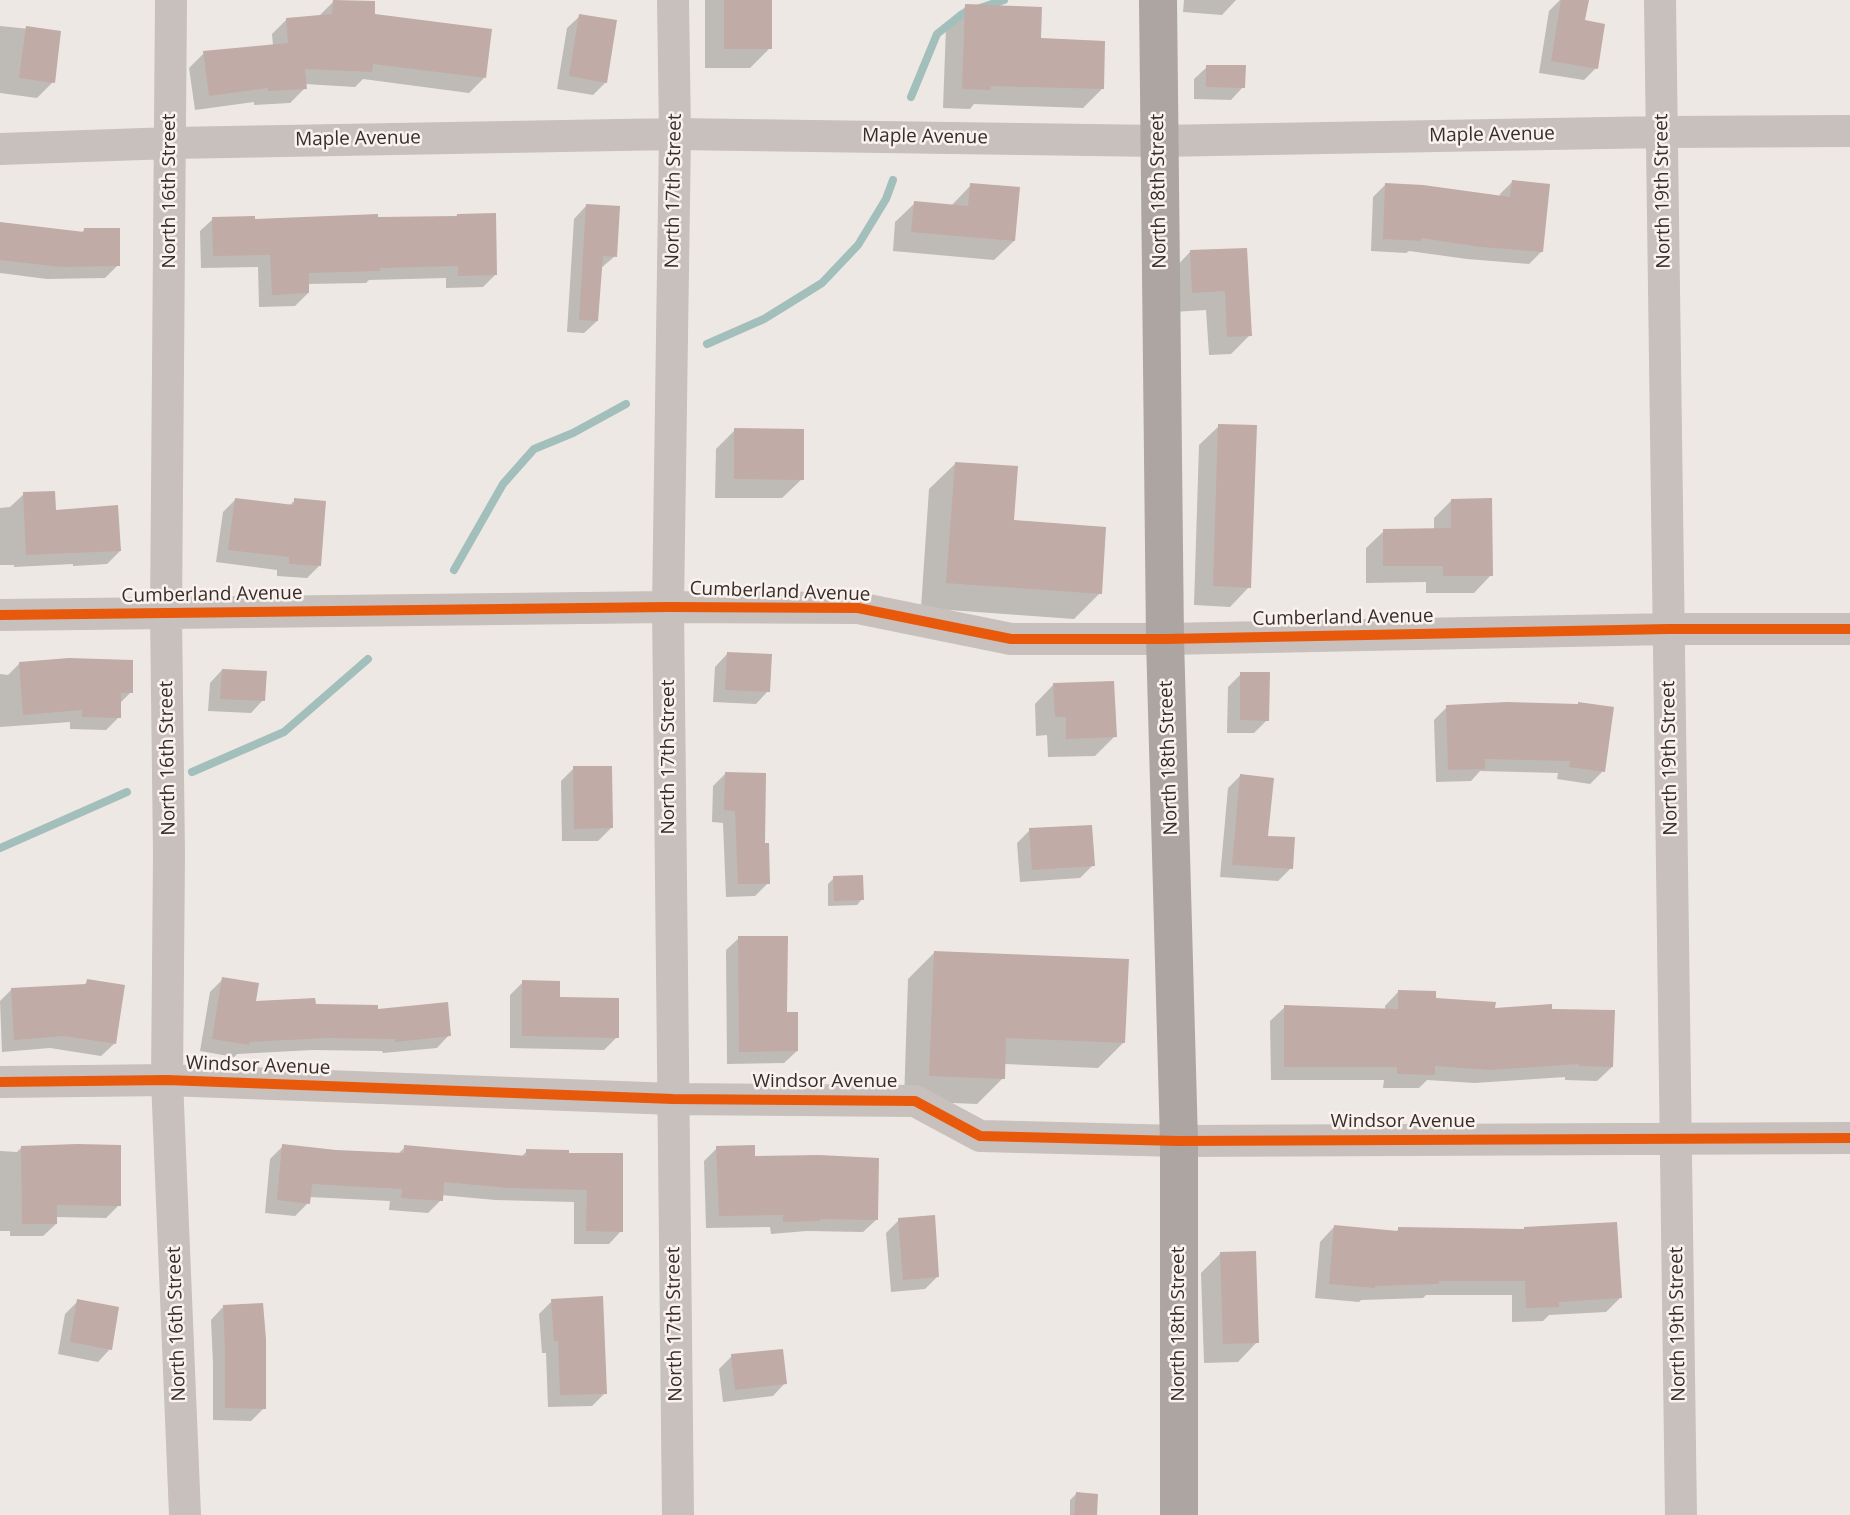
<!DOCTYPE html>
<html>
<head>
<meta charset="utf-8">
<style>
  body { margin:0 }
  canvas { display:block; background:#eee8e4 }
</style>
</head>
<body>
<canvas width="1850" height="1515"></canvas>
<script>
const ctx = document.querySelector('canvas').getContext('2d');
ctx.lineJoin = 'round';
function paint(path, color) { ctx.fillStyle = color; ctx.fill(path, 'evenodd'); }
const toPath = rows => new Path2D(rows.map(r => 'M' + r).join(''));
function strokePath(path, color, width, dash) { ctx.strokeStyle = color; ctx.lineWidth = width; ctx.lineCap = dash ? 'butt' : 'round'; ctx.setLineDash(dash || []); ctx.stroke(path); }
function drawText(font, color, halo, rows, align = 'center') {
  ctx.font = font + ' "Open Sans",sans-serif'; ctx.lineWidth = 5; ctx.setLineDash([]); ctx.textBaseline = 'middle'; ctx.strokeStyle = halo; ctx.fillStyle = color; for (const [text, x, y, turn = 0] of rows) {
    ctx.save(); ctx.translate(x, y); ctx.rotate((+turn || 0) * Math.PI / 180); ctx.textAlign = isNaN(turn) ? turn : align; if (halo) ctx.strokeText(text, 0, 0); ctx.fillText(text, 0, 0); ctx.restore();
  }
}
paint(toPath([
  [705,0,770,0,770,48,750,68,705,68],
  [1184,0,1236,0,1222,15,1183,12],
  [1560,0,1574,0,1596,68,1584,80,1539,73,1549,11],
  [334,1,373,15,484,78,469,93,363,79,355,87,305,84,305,88,290,103,254,105,254,102,195,110,189,68,204,53,273,46,272,34,287,19,319,16],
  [966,6,1039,40,1102,89,1083,108,974,104,970,109,943,108,946,26],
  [580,16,606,82,593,95,557,89,567,28],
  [0,26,59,32,53,82,37,98,0,93],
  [1207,67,1243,87,1231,100,1194,99,1194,79],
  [1513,181,1542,251,1529,264,1467,259,1409,251,1406,253,1371,251,1373,197,1385,185,1499,198,1500,194],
  [971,185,1014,241,994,260,893,251,895,222,915,203,951,206],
  [586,206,615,256,600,269,597,321,584,333,567,332,574,219],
  [457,215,496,274,483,287,446,288,446,278,369,280,366,283,307,284,308,293,295,306,259,307,258,267,201,268,200,231,213,219,253,221,455,218],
  [0,224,81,233,85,229,118,265,105,278,47,279,0,273],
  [1246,249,1250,335,1231,354,1209,355,1206,310,1173,312,1171,272,1190,252],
  [1219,426,1249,587,1230,607,1194,605,1199,445],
  [735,430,802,479,782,498,715,498,716,449],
  [955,464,1012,522,1100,593,1074,619,921,608,929,489],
  [24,494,54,512,120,551,107,564,73,566,73,564,14,567,14,565,0,565,0,508,10,507],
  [235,500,288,507,295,500,319,566,307,578,277,576,277,570,216,562,223,512],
  [1452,500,1491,575,1474,593,1426,593,1426,582,1366,583,1366,548,1384,531,1434,530,1434,518],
  [727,654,768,691,756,704,713,702,715,667],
  [19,664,131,692,119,704,119,717,106,730,70,729,70,722,0,727,0,674,8,675],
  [222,670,263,700,251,713,208,711,210,683],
  [1241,674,1267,720,1254,733,1227,733,1228,687],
  [1054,684,1115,736,1095,756,1048,757,1047,735,1036,736,1035,704],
  [1447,707,1603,771,1590,784,1557,779,1558,773,1480,771,1471,781,1436,782,1434,720],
  [574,768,611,828,598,841,562,841,561,781],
  [725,774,763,845,768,883,755,896,726,897,723,823,712,822,713,786],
  [1240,776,1266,837,1291,868,1278,881,1220,877,1228,788],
  [1030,830,1093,865,1080,878,1020,882,1017,843],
  [834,878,862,899,857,905,828,906,828,884],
  [739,938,785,1014,797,1051,784,1063,727,1064,726,950],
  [934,953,1124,1042,1098,1068,1004,1064,1003,1078,977,1104,904,1101,908,979],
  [223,979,254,1003,376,1011,449,1035,437,1048,383,1053,382,1051,313,1050,237,1054,234,1057,200,1051,210,992],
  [88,981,114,1044,101,1056,50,1048,2,1052,0,1001,12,989,83,986],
  [523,982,558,999,617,1037,604,1050,510,1048,510,995],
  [1399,991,1493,1010,1550,1011,1612,1067,1597,1081,1565,1080,1565,1077,1475,1083,1427,1080,1419,1088,1383,1088,1384,1080,1271,1080,1270,1021,1285,1007,1385,1010,1385,1006],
  [283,1146,336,1152,397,1155,405,1147,521,1157,527,1151,567,1152,621,1231,609,1244,574,1244,574,1202,495,1200,441,1195,441,1200,428,1213,389,1210,390,1201,309,1197,308,1203,295,1216,265,1213,270,1159],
  [22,1147,119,1205,106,1218,55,1217,56,1224,43,1236,10,1236,10,1231,0,1231,0,1151,17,1152],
  [717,1148,753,1158,876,1220,863,1232,807,1231,771,1234,770,1227,706,1228,704,1161],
  [899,1220,938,1276,925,1289,891,1292,886,1233],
  [1334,1227,1395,1232,1399,1229,1621,1297,1606,1312,1549,1315,1543,1321,1512,1322,1512,1295,1426,1295,1423,1298,1361,1300,1359,1302,1315,1298,1320,1242],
  [1221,1253,1257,1342,1238,1362,1204,1363,1201,1273],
  [78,1301,110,1349,98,1362,58,1354,65,1314],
  [552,1301,605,1393,592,1406,548,1407,546,1353,542,1353,539,1314],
  [223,1307,264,1408,251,1421,213,1420,213,1364,211,1320],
  [732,1356,785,1383,773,1396,723,1402,719,1369],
  [1076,1494,1095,1515,1070,1515,1070,1500]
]), '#0003');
strokePath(toPath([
  [911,97,937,34,962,14,1004,0],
  [707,344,764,319,822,283,858,245,886,199,893,180],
  [454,570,503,484,534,449,573,433,626,404],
  [192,772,284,732,368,659],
  [0,848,127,792]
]), '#a2bfbb', 8);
paint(toPath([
  [333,0,375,1,375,14,492,29,486,78,373,64,372,72,305,69,307,89,268,91,268,88,209,96,203,51,288,43,286,18,332,14],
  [724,0,772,0,772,49,724,49],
  [1561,0,1589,0,1585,20,1605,24,1598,69,1551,61],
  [965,4,1042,7,1041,38,1105,41,1104,89,991,86,991,90,962,89],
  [579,14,617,20,607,83,569,76],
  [26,26,61,31,55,83,19,78],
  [1206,65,1246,65,1245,88,1206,87],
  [1512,180,1550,184,1543,252,1481,247,1421,238,1421,241,1383,239,1385,183,1423,185,1510,197],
  [970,183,1020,187,1015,241,911,232,914,201,968,206],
  [586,204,620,206,617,257,603,256,598,321,579,320],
  [496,213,497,275,458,276,458,266,380,268,380,271,309,273,309,293,272,295,270,255,213,256,212,217,255,216,255,219,378,214,378,217,457,216,457,214],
  [0,222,84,232,84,228,120,228,120,266,61,267,0,260],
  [1247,248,1252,336,1227,337,1225,291,1192,293,1190,250],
  [1218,424,1257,425,1251,588,1213,586],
  [734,428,804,429,804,480,734,479],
  [955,462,1018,466,1014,520,1106,527,1102,594,946,583],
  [55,491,56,510,118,505,121,551,26,555,23,492],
  [235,498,294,505,294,498,326,501,321,566,289,564,289,557,228,550],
  [1492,498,1493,576,1443,576,1443,566,1383,566,1383,529,1451,528,1451,499],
  [727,652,772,654,770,692,725,690],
  [69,658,133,660,133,693,121,693,121,718,82,717,82,710,23,715,19,662],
  [222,669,267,671,265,701,220,699],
  [1240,672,1270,672,1269,721,1240,720],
  [1114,681,1117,737,1066,739,1066,717,1055,717,1053,683],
  [1507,702,1578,704,1578,702,1614,707,1605,772,1569,767,1570,761,1485,759,1485,769,1448,770,1446,705],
  [573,766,612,766,613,828,574,829],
  [725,772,766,773,765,843,769,843,770,884,738,884,735,811,724,810],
  [1240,774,1274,778,1268,836,1295,837,1293,869,1232,865],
  [1092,825,1095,866,1032,870,1029,828],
  [863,875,864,900,834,901,833,876],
  [738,936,788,936,787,1012,798,1012,798,1051,739,1052],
  [934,951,1129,959,1125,1043,1006,1038,1005,1079,929,1076],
  [222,977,259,983,256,1001,315,998,316,1004,378,1005,378,1009,448,1002,451,1036,395,1042,395,1039,326,1038,249,1042,249,1045,212,1039],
  [87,979,125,985,116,1044,64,1036,14,1040,11,988,86,984],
  [522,980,560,981,560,997,619,998,619,1038,522,1036],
  [1398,990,1436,991,1436,998,1496,1002,1495,1008,1552,1004,1552,1009,1615,1010,1613,1067,1579,1066,1579,1064,1490,1070,1435,1066,1435,1075,1397,1074,1397,1067,1284,1067,1284,1005,1398,1009],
  [77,1144,121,1145,121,1206,57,1205,57,1224,22,1224,21,1146],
  [282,1144,336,1150,404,1153,404,1145,526,1156,526,1149,569,1150,569,1153,623,1153,623,1232,586,1231,587,1190,509,1188,444,1182,443,1201,401,1198,402,1189,312,1184,310,1204,277,1200],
  [755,1145,755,1156,819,1155,879,1158,878,1220,820,1219,820,1221,783,1222,783,1215,719,1216,716,1146],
  [935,1215,939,1277,903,1280,898,1218],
  [1617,1222,1622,1298,1559,1302,1559,1307,1526,1308,1525,1281,1439,1281,1439,1284,1375,1286,1375,1288,1329,1284,1334,1225,1398,1231,1398,1227,1524,1229,1524,1227],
  [1256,1251,1259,1343,1223,1344,1220,1252],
  [603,1296,607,1394,560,1395,558,1341,554,1341,551,1299],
  [77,1299,119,1307,112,1350,70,1342],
  [263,1303,266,1339,266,1409,225,1408,225,1350,223,1305],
  [783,1349,787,1384,735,1390,731,1354],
  [1076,1492,1098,1494,1097,1515,1074,1515]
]), '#c0aba7');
strokePath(toPath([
  [171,0,166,613,169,855,167,1080,185,1515],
  [673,0,675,134,668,607,678,1515],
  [1660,0,1681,1515],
  [0,149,171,143,675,134,1158,141,1662,132,1850,131],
  [0,615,668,607,858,608,1011,639,1165,639,1669,629,1850,629],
  [0,1082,167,1080,673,1099,915,1101,980,1136,1179,1141,1850,1138]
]), '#c7c0bd', 32);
strokePath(toPath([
  [1158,0,1165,639,1179,1141,1179,1515]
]), '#aca5a2', 38);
strokePath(toPath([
  [0,615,668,607,858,608,1011,639,1165,639,1669,629,1850,629],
  [0,1082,167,1080,673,1099,915,1101,980,1136,1179,1141,1850,1138]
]), '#e8590c', 10);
drawText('19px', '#382d2b', '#f9f2ed', [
  ["Maple Avenue",1492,135,-1],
  ["Maple Avenue",925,137,1],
  ["Maple Avenue",358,139,-1],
  ["North 16th Street",170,191,-90],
  ["North 17th Street",674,191,-89],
  ["North 18th Street",1159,191,-91],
  ["North 19th Street",1663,191,-91],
  ["Cumberland Avenue",780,592,2],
  ["Cumberland Avenue",212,595,-1],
  ["Cumberland Avenue",1343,618,-1],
  ["North 17th Street",669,757,-90],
  ["North 16th Street",168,758,-91],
  ["North 18th Street",1169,758,-92],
  ["North 19th Street",1670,758,-91],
  ["Windsor Avenue",258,1066,2],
  ["Windsor Avenue",825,1082],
  ["Windsor Avenue",1403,1122],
  ["North 16th Street",177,1324,-92],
  ["North 17th Street",675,1324,-91],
  ["North 18th Street",1179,1324,-90],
  ["North 19th Street",1678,1324,-91]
]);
</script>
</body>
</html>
